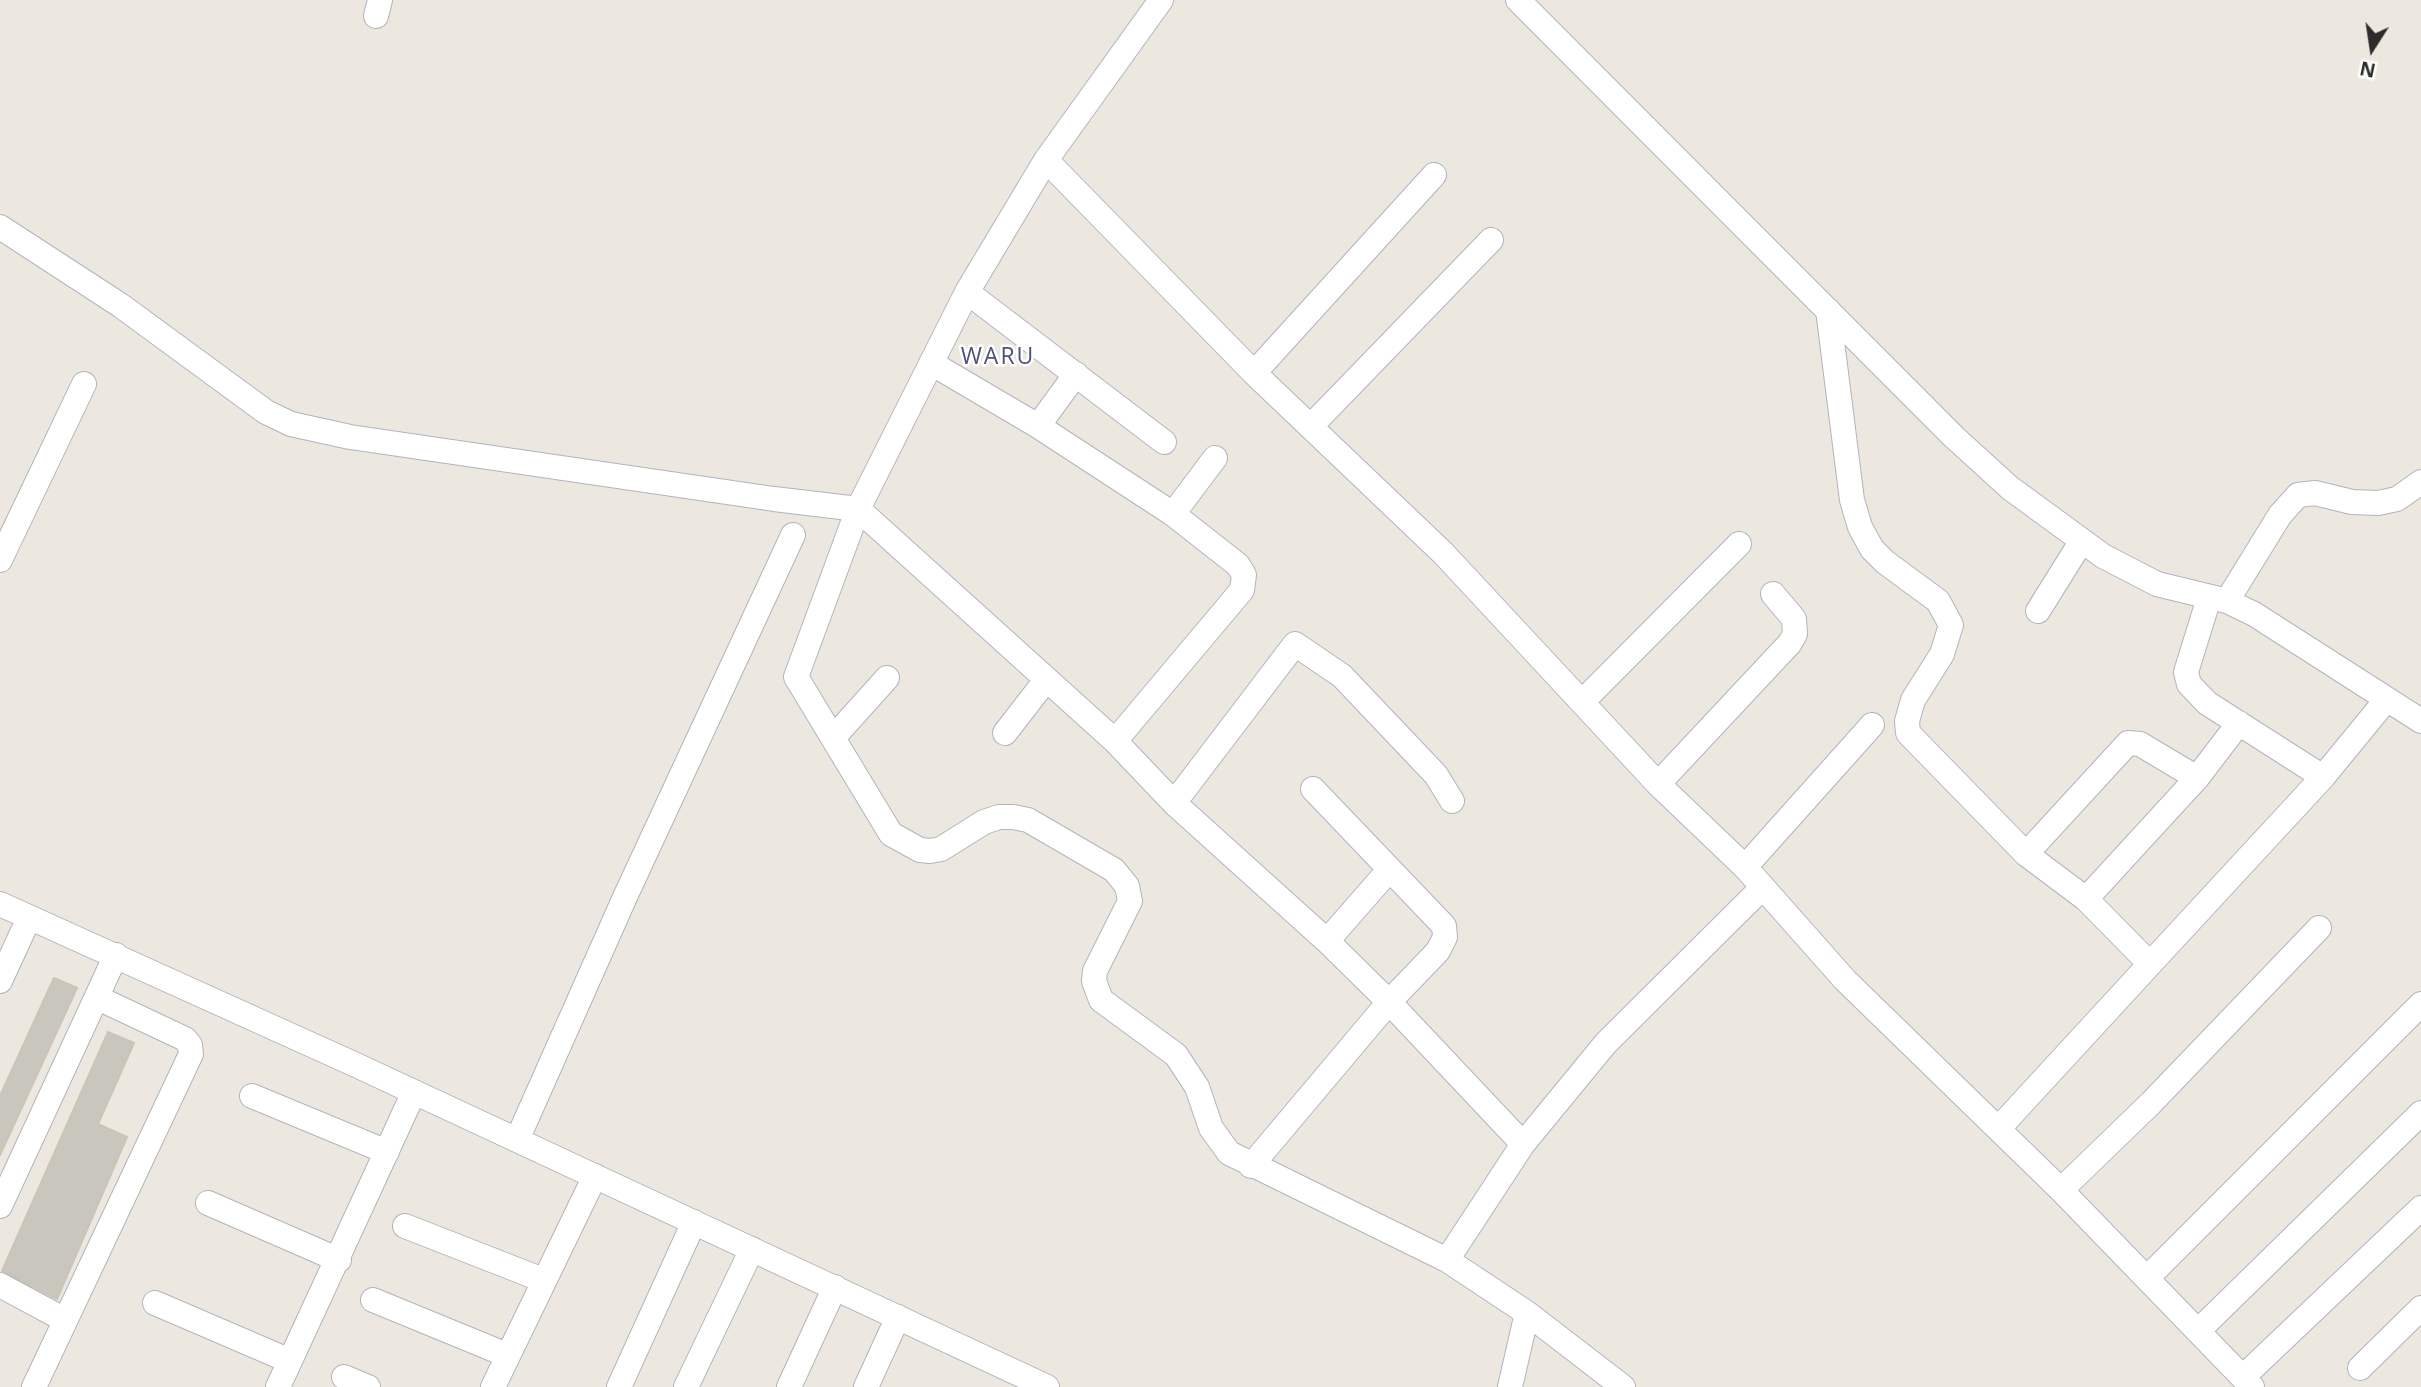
<!DOCTYPE html>
<html>
<head>
<meta charset="utf-8">
<style>
  body { margin:0 }
  #map { position:relative; width:2421px; height:1387px; overflow:hidden; background:#ede8df; font-family:"Open Sans",sans-serif }
  canvas { display:block }
  .north { position:absolute; left:2337px; top:14px; width:70px; height:70px; -webkit-text-stroke:5px #fff; paint-order:stroke; rotate:192deg; font-size:19px; font-weight:700; line-height:28px; text-align:center; color:#2c2c2c }
  .north::after { content:''; display:block; margin:auto; width:24px; height:32px; background:#2c2c2c; clip-path:polygon(50% 0,100% 100%,50% 72%,0 100%) }
</style>
</head>
<body>
<div id="map">
<canvas width="2421" height="1387"></canvas>
<div class="north">N</div>
</div>
<script>
const ctx = document.querySelector('canvas').getContext('2d');
ctx.lineJoin = 'round';
function paint(path, color) { ctx.fillStyle = color; ctx.fill(path, 'evenodd'); }
const toPath = rows => new Path2D(rows.map(r => 'M' + r).join(''));
function strokePath(path, color, width, dash) { ctx.strokeStyle = color; ctx.lineWidth = width; ctx.lineCap = dash ? 'butt' : 'round'; ctx.setLineDash(dash || []); ctx.stroke(path); }
function drawText(font, color, halo, rows, align = 'center') {
  ctx.font = font + ' "Open Sans",sans-serif'; ctx.lineWidth = 5; ctx.setLineDash([]); ctx.textBaseline = 'middle'; ctx.strokeStyle = halo; ctx.fillStyle = color; for (const [text, x, y, turn = 0] of rows) {
    ctx.save(); ctx.translate(x, y); ctx.rotate((+turn || 0) * Math.PI / 180); ctx.textAlign = isNaN(turn) ? turn : align; if (halo) ctx.strokeText(text, 0, 0); ctx.fillText(text, 0, 0); ctx.restore();
  }
}
const building = toPath([
  [54,978,77,988,0,1155,0,1096,54,978],
  [108,1032,134,1043,98,1124,127,1137,57,1299,2,1271,108,1032]
]);
paint(building, '#c9c6bd');
strokePath(building, '#c9c5b8', 2);
const street = toPath([
  [1161,0,1046,160,967,292,858,509,796,677,891,834,920,850,930,851,941,849,984,822,999,817,1013,817,1028,820,1114,870,1127,886,1130,901,1095,971,1094,981,1101,1000,1176,1055,1197,1087,1211,1128,1229,1153,1447,1260,1527,1313,1510,1387],
  [1518,0,1954,437,2010,488,2103,556,2157,584,2227,601,2254,614,2421,721],
  [376,16,380,0],
  [1046,160,1254,373,1434,175],
  [0,227,120,305,266,412,291,424,350,437,774,499,858,509,1115,741,1174,803,1327,941,1389,1002,1523,1144],
  [967,292,1164,442],
  [1828,310,1852,500,1860,527,1872,549,1885,562,1938,601,1951,625,1942,654,1913,700,1907,721,1908,733,2026,854,2086,899,2150,964,2323,777,2387,699],
  [931,363,1038,426,1173,514,1238,565,1244,575,1242,590,1115,741],
  [1254,373,1443,553,1658,784,1745,867,1845,980,2061,1190,2252,1387],
  [1312,425,1491,240],
  [1038,426,1076,374],
  [1173,514,1215,458],
  [0,560,84,384],
  [2209,598,2186,672,2189,684,2207,703,2323,777],
  [2227,601,2280,515,2298,495,2315,493,2352,502,2378,503,2397,499,2421,482],
  [2038,611,2081,542],
  [1582,702,1739,544],
  [1005,733,1046,680],
  [833,738,887,678],
  [1658,784,1790,643,1795,634,1794,619,1773,594],
  [1174,803,1295,644,1342,676,1436,775,1452,801],
  [2026,854,2128,743,2140,744,2197,778],
  [1745,867,1872,725],
  [2086,899,2197,778,2239,723],
  [0,904,356,1065,1047,1387],
  [1327,941,1389,870],
  [0,981,29,918],
  [252,1096,387,1152],
  [1999,1128,2150,964],
  [517,1140,625,897,793,535],
  [1251,1166,1389,1002,1438,951,1445,937,1444,926,1313,789],
  [2061,1190,2151,1103,2319,928],
  [208,1203,339,1260],
  [0,1206,116,955],
  [405,1226,543,1280],
  [1447,1260,1523,1144,1606,1043,1761,889],
  [2147,1278,2421,1004],
  [0,1285,65,1320],
  [373,1300,507,1355],
  [155,1303,290,1361],
  [1527,1313,1623,1387],
  [2198,1331,2421,1113],
  [2360,1368,2421,1308],
  [344,1377,368,1387],
  [2243,1377,2421,1208],
  [34,1387,191,1054,190,1045,185,1039,98,998],
  [278,1387,414,1092],
  [493,1387,595,1176],
  [619,1387,694,1222],
  [686,1387,752,1249],
  [789,1387,835,1287],
  [866,1387,898,1317]
]);
strokePath(street, '#b2b3bf', 26);
strokePath(street, '#fff', 24);
ctx.letterSpacing = '2px';
drawText('23px', '#4d517c', '#fff', [
  ["WARU",998,357]
]);
ctx.letterSpacing = '0px';
</script>
</body>
</html>
